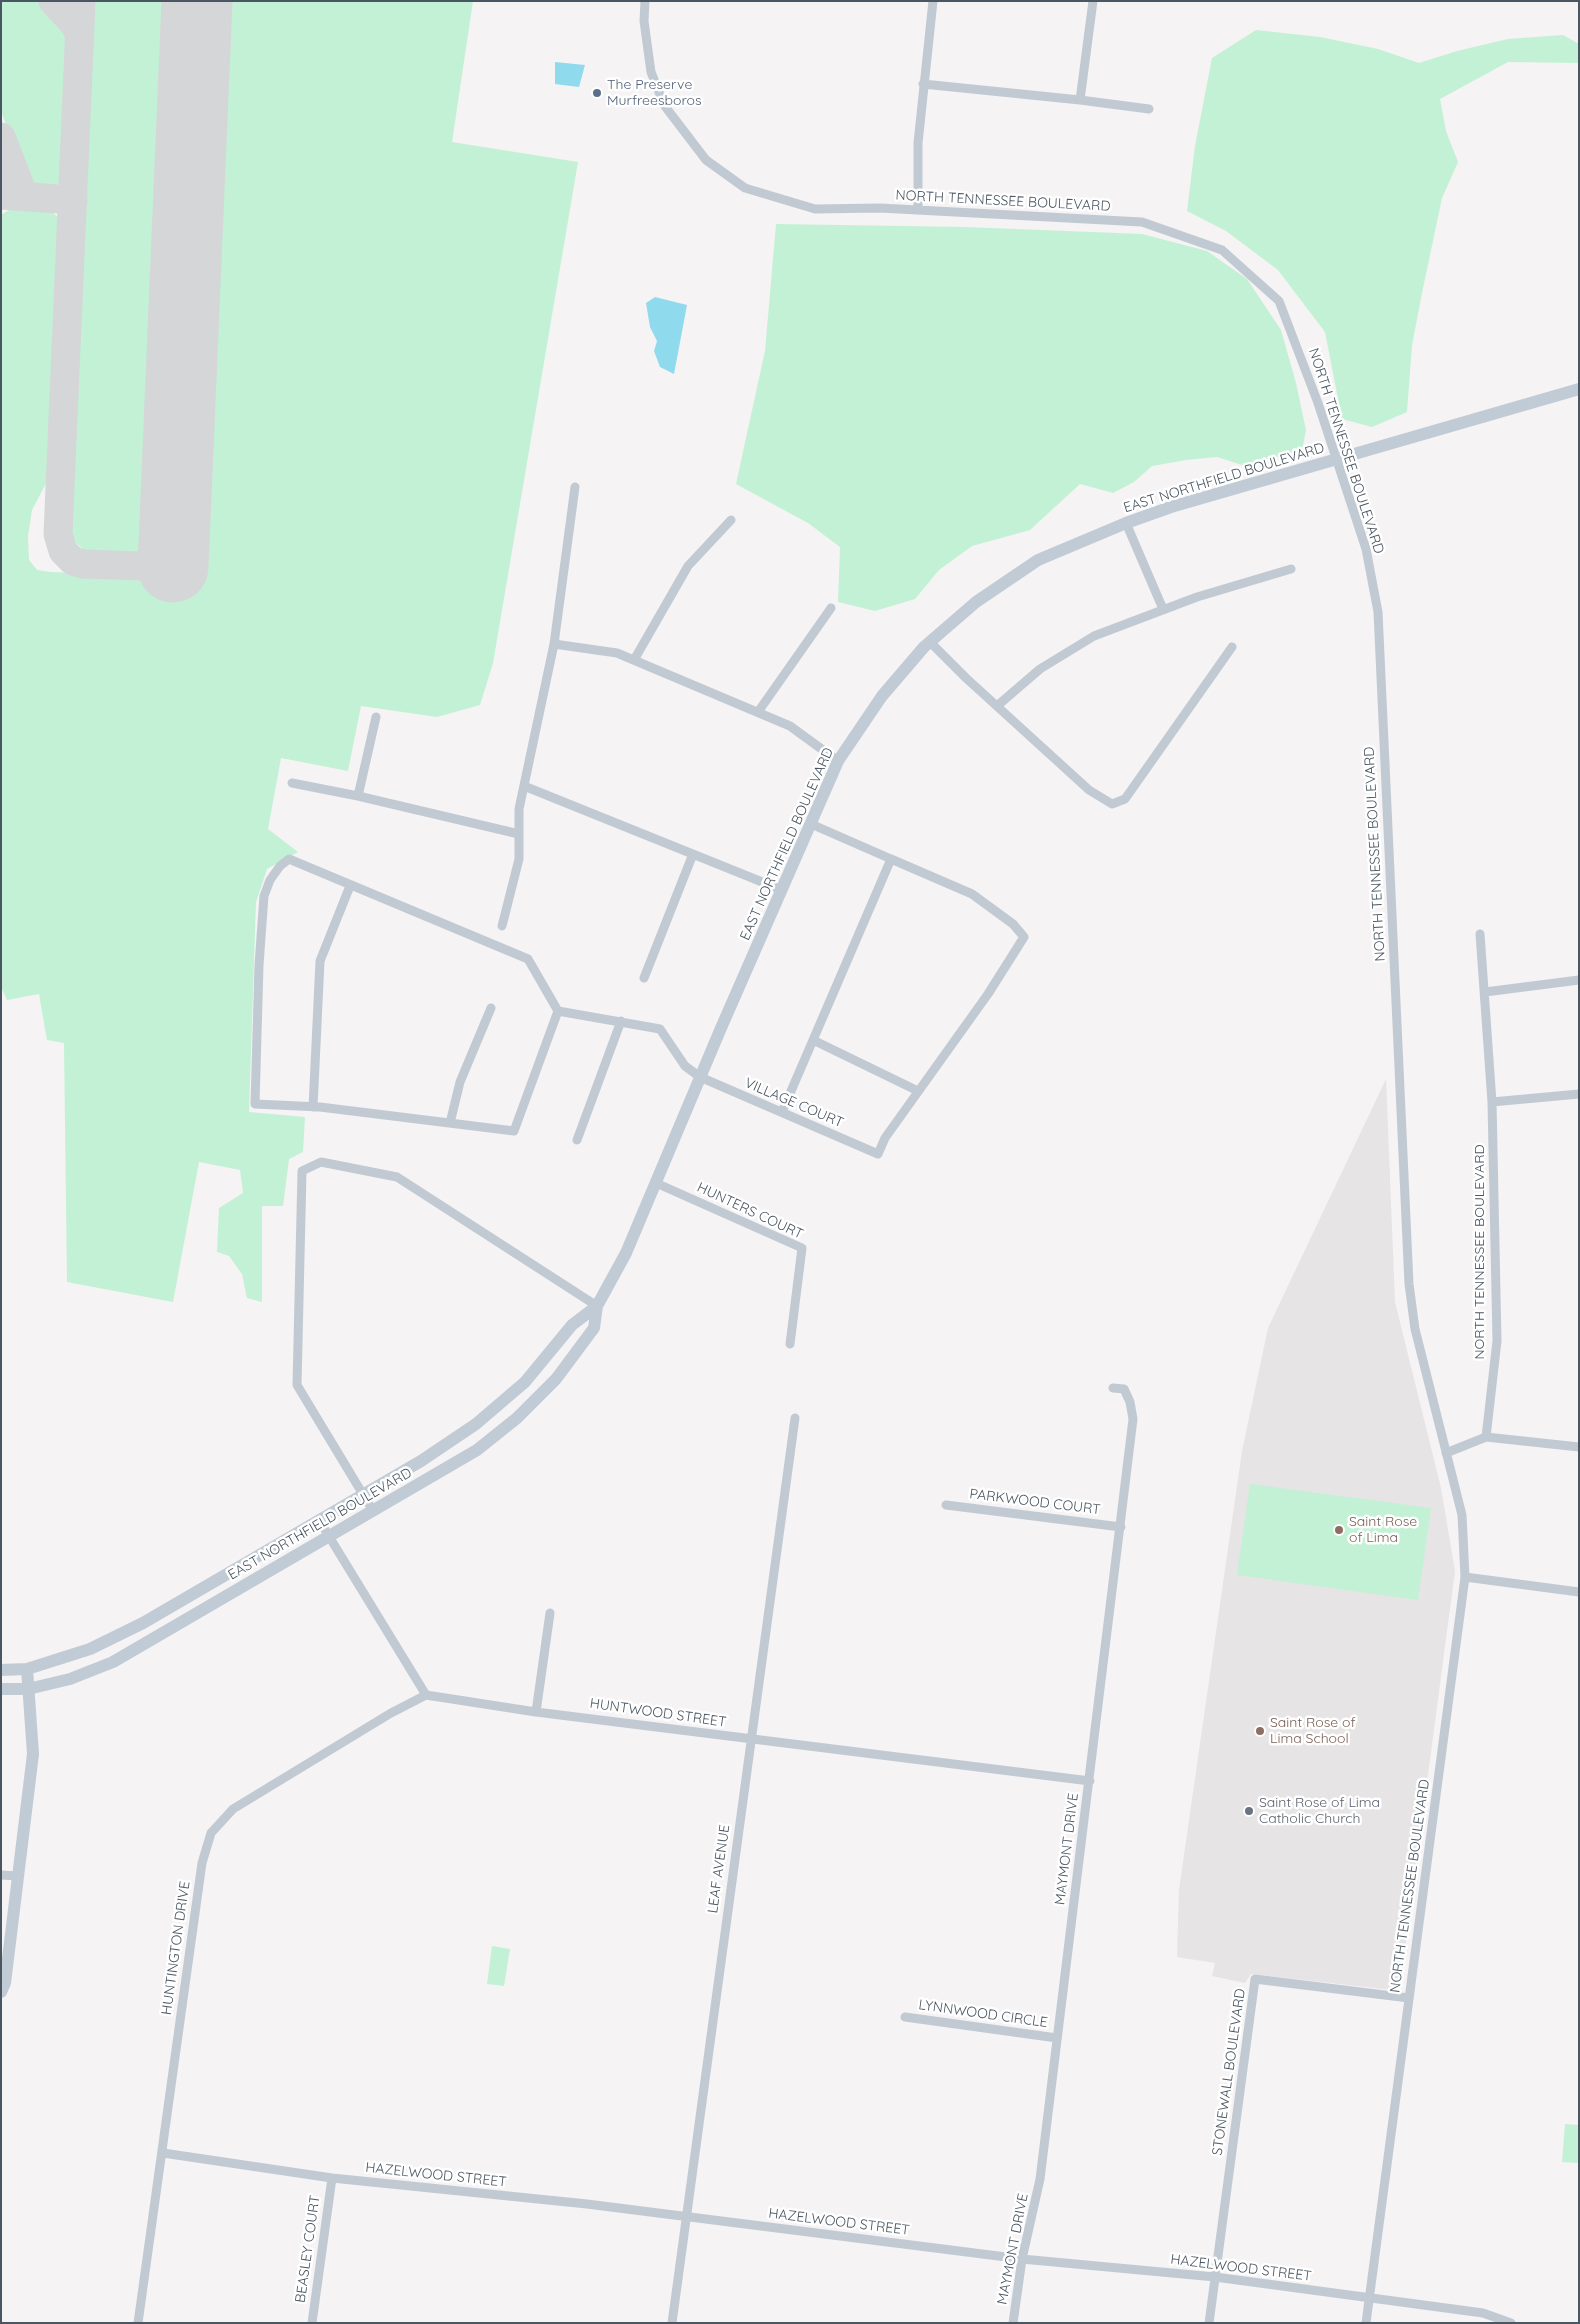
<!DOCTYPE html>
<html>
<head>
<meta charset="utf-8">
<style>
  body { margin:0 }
  #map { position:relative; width:1580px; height:2324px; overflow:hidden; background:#f5f3f3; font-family:Quicksand,sans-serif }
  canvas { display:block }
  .frame { position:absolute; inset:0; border:2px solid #4a5661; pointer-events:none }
</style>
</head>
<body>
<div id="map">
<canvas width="1580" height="2324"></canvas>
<div class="frame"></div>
</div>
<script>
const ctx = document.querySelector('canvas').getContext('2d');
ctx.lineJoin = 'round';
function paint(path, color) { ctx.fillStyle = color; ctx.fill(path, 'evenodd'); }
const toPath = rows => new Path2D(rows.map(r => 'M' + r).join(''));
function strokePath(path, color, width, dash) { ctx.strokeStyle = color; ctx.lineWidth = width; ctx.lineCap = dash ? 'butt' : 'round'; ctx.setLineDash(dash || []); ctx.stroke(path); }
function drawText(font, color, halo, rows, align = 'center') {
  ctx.font = font + ' Quicksand,sans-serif'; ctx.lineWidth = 5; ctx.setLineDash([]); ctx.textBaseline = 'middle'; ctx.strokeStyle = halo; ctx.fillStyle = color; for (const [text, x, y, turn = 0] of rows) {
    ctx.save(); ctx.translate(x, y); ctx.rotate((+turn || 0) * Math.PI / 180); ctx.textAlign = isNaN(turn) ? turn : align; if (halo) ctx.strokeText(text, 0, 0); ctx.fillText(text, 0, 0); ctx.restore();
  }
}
paint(toPath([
  [1386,1079,1395,1302,1441,1488,1455,1571,1400,1986,1392,1990,1251,1974,1245,1983,1212,1976,1215,1963,1177,1957,1179,1890,1242,1451,1268,1328]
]), '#e6e4e5');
paint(toPath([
  [1,1,41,1,64,26,69,38,71,52,66,173,58,184,47,190,35,186,25,176,1,111],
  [90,1,174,1,151,542,135,556,92,557,68,536,71,432],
  [222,1,473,1,452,142,578,162,493,663,480,705,437,717,361,706,348,771,281,758,268,829,298,852,267,869,256,902,249,1112,305,1117,303,1152,289,1159,283,1206,262,1206,262,1302,247,1298,242,1274,229,1256,217,1252,219,1208,243,1193,240,1170,199,1162,173,1302,67,1282,64,1043,47,1040,39,994,7,1000,1,987,1,215,18,204,49,209,62,221,63,234,52,472,32,510,28,536,29,560,37,570,51,572,200,578],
  [1256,30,1320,37,1378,49,1419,63,1457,51,1508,39,1563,35,1579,44,1579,63,1508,62,1440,99,1446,131,1458,162,1442,198,1422,293,1412,345,1407,412,1372,427,1342,419,1325,332,1278,270,1226,231,1187,211,1195,146,1212,58],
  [776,224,966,227,1142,234,1207,251,1247,279,1281,330,1296,383,1306,430,1302,451,1242,465,1217,457,1186,460,1152,466,1134,482,1113,493,1080,484,1030,530,972,546,939,570,915,599,875,611,838,602,840,547,808,523,736,484,765,351],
  [1250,1484,1431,1508,1418,1600,1237,1575],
  [492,1946,510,1949,504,1986,487,1984],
  [1565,2124,1579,2125,1579,2163,1562,2162]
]), '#c3f1d5');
paint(toPath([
  [555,62,585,65,579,87,555,84],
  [655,297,687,305,674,374,660,367,654,351,657,341,650,327,646,303]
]), '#90daee');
strokePath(toPath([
  [53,1,76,26,80,38],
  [81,1,58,534,63,551,73,561,83,564,173,567],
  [1,137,24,196],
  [1,195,73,200]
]), '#d5d6d8', 29);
strokePath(toPath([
  [173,567,197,1]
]), '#d5d6d8', 71);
strokePath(toPath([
  [645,1,644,21,651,72,664,105,706,160,745,188,815,209,880,208,1142,222,1222,250,1279,301,1318,403,1366,549,1378,612,1409,1284,1415,1329,1462,1515,1465,1577,1366,2323],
  [923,84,1080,100,1093,1],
  [1080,100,1149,109],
  [918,210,918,143,933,1],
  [1126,523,1163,609],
  [930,642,966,678,1089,790,1112,804,1125,799,1232,647],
  [554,644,617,653,790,726,838,761],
  [634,660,688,566,731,520],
  [997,706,1040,669,1094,636,1197,597,1291,569],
  [758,712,831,608],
  [376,717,358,796,519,834],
  [292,783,358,796],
  [524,786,782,890],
  [502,926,519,859,519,809,554,644,575,487],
  [644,978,693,854],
  [1485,992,1579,980],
  [558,1011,514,1131,320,1107,255,1104,259,965,264,896,270,880,280,866,289,859,528,959,558,1011,660,1029,685,1066,700,1077,878,1154,885,1138,988,994,1024,937,1013,924,972,894,891,859],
  [813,1040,918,1091],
  [1492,1102,1579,1094],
  [313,1107,320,961,350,886],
  [782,1112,891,859,811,824],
  [450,1123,460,1082,491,1008],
  [577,1140,621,1021],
  [656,1183,802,1248,790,1344],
  [1486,1437,1579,1447],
  [1446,1453,1486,1437,1497,1341,1492,1102,1480,934],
  [946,1505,1121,1527],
  [373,1511,297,1385,302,1171,321,1162,397,1177,597,1306],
  [319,1520,426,1695,536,1712,1090,1781],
  [1465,1577,1579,1592],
  [536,1712,550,1613],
  [1,1875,18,1876],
  [905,2017,1057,2038],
  [163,2153,332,2178,587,2204,1022,2259,1215,2277,1483,2313,1511,2323],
  [138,2323,202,1863,211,1833,233,1809,391,1713,426,1695],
  [312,2323,332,2178],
  [672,2323,795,1418],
  [1013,2323,1022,2259,1040,2179,1133,1419,1130,1402,1124,1389,1113,1388],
  [1209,2323,1255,1979,1409,1998]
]), '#c1cad2', 9);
strokePath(toPath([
  [1,1670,27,1669,90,1649,143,1623,421,1461,476,1424,525,1382,572,1325,597,1306],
  [1,1689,28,1689,70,1679,113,1662,477,1450,517,1418,556,1379,594,1328,597,1306,626,1253,721,1028,838,761,882,696,924,647,976,602,1038,560,1126,523,1171,507,1579,389],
  [1,1992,5,1983,33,1754,27,1669]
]), '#c1cbd6', 12);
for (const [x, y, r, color] of [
  [597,93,5,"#5c6f8a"],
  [1339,1530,5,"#8d6e63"],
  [1260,1731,5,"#8d6e63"],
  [1249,1811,5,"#6b7280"]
]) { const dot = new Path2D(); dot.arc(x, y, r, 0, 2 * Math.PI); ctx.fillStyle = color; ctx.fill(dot); strokePath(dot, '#fff', 2); }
drawText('14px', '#4e5e75', '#fff', [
  ["The Preserve",607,85],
  ["Murfreesboros",607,101]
], 'left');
drawText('14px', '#4a5661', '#fff', [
  ["NORTH TENNESSEE BOULEVARD",1003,201,3],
  ["NORTH TENNESSEE BOULEVARD",1346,451,72],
  ["EAST NORTHFIELD BOULEVARD",1224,478,-17],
  ["EAST NORTHFIELD BOULEVARD",787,844,-66],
  ["NORTH TENNESSEE BOULEVARD",1375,854,-93],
  ["VILLAGE COURT",794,1103,23],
  ["HUNTERS COURT",750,1211,25],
  ["NORTH TENNESSEE BOULEVARD",1480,1252,-90],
  ["PARKWOOD COURT",1035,1502,7],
  ["EAST NORTHFIELD BOULEVARD",320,1524,-30],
  ["HUNTWOOD STREET",658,1713,8],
  ["MAYMONT DRIVE",1067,1849,-83],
  ["LEAF AVENUE",719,1869,-82],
  ["NORTH TENNESSEE BOULEVARD",1410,1886,-82],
  ["HUNTINGTON DRIVE",176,1948,-82],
  ["LYNNWOOD CIRCLE",983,2014,8],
  ["STONEWALL BOULEVARD",1229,2072,-82],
  ["HAZELWOOD STREET",436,2175,6],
  ["HAZELWOOD STREET",839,2222,7],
  ["BEASLEY COURT",308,2249,-82],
  ["MAYMONT DRIVE",1013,2249,-79],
  ["HAZELWOOD STREET",1241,2268,7]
]);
drawText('14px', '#785e54', '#fff', [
  ["Saint Rose",1349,1522],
  ["of Lima",1349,1538],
  ["Saint Rose of",1270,1723],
  ["Lima School",1270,1739]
], 'left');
drawText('14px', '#5b616d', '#fff', [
  ["Saint Rose of Lima",1259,1803],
  ["Catholic Church",1259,1819]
], 'left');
</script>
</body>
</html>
